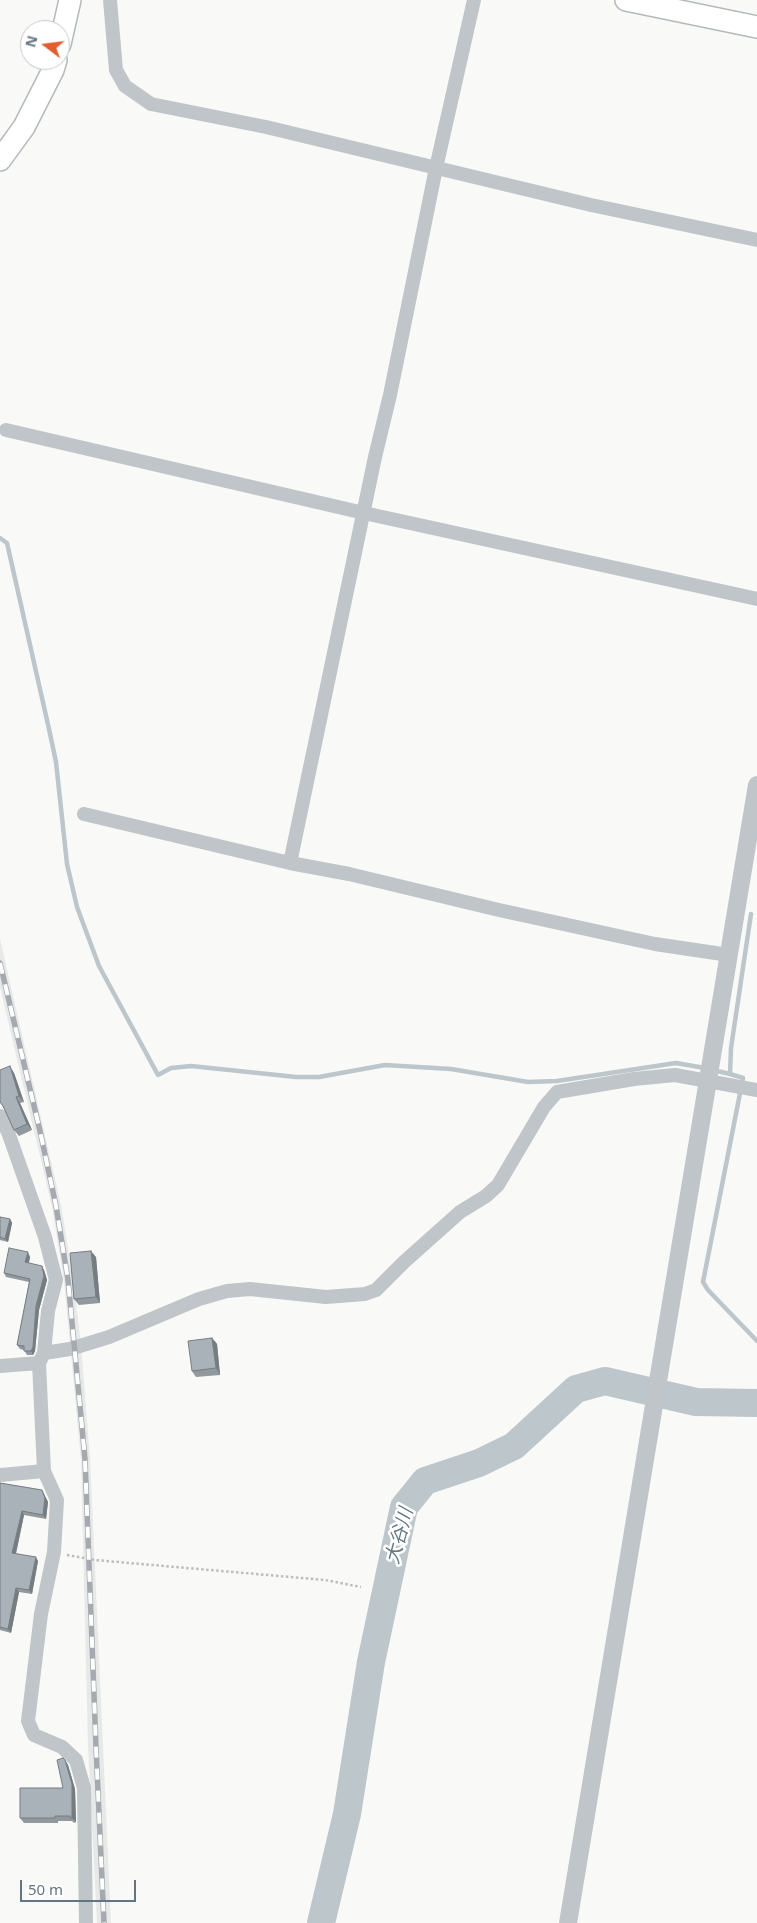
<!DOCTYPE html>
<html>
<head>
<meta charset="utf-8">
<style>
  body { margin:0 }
  #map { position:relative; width:757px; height:1923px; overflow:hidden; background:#f9f9f7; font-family:"Noto Sans",sans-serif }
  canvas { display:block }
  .north { position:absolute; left:20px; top:20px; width:50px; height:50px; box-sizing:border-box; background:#fff; border:1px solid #c1c7cd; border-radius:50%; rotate:285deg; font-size:14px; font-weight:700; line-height:20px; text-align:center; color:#657481 }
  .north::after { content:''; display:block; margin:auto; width:18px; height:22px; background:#e05e30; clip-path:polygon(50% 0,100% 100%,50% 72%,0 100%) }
  .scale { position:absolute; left:20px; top:1880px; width:116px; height:22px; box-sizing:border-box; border:2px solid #657481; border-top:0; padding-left:6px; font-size:15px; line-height:18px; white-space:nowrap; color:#657481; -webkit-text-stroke:4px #fff; paint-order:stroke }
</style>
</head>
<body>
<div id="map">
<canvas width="757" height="1923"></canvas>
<div class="north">N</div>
<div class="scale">50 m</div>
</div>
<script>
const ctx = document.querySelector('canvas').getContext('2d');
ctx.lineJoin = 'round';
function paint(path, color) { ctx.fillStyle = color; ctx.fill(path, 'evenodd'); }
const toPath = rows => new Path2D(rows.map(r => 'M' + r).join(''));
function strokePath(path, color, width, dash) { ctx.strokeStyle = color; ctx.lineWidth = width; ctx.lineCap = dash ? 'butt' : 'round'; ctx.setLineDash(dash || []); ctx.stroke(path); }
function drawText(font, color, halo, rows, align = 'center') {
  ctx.font = font + ' "Noto Sans","Noto Sans JP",sans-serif'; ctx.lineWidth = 5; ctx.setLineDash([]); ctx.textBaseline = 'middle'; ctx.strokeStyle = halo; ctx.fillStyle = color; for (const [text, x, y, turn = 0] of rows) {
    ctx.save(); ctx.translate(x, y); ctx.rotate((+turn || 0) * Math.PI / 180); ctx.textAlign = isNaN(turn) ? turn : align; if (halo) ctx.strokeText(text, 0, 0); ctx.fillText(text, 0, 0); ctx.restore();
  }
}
paint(toPath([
  [0,939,61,1205,73,1278,81,1345,90,1458,111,1923,97,1923,88,1746,81,1460,64,1281,52,1207,0,987]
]), '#e7e8e8');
strokePath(toPath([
  [0,538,7,543,49,729,56,762,67,864,77,907,99,966,158,1075,171,1068,191,1066,296,1077,319,1077,385,1065,451,1069,528,1082,557,1081,676,1063,705,1068],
  [751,914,731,1048,730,1074,743,1078,703,1282,708,1290,757,1341],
  [713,1070,730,1074]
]), '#bcc6cb', 4.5);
strokePath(toPath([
  [321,1923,347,1814,371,1662,404,1507,425,1481,479,1463,514,1446,576,1389,605,1381,696,1402,757,1403]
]), '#bcc6cb', 28);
const primary = toPath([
  [626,0,757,27],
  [60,44,70,0],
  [0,160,24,127,53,70,56,60]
]);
strokePath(primary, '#b4b9bd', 24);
strokePath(toPath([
  [67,1555,95,1560,325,1580,361,1587]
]), '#bbbec1', 2.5, [2.5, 2.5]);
strokePath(toPath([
  [110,0,116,70,125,86,151,104,266,127,591,205,757,240],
  [6,430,364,513,757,599],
  [84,814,290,863,349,874,499,910,655,944,729,955],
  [290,863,375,457,390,395,436,168,474,0],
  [0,1116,8,1132,45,1237,56,1280,48,1311,44,1353,39,1363,44,1471,57,1500,54,1552,41,1614,28,1721,34,1735,62,1747,76,1760,84,1788,86,1923],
  [44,1353,70,1349,109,1337,199,1299,227,1291,250,1289,326,1297,365,1294,376,1290,404,1262,460,1212,486,1196,498,1185,544,1107,557,1092,634,1079,675,1075,757,1090],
  [0,1366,39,1363],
  [0,1475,44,1471]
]), '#c0c5c9', 14);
strokePath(toPath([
  [568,1923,757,785]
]), '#c0c5c9', 18);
strokePath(primary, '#fff', 21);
const rail = toPath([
  [0,963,40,1131,56,1206,68,1280,85,1459,96,1747,104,1923]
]);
strokePath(rail, '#a4aab0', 5.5);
strokePath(rail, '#fff', 4, [11]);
paint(toPath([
  [14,1073,24,1102,20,1103,32,1130,19,1136,14,1130,4,1108,0,1102],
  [0,1217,10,1219,12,1223,8,1242,0,1240],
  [30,1257,29,1263,44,1270,47,1280,39,1310,35,1351,33,1355,27,1355,24,1350,20,1349,17,1345,29,1282,6,1277,4,1273],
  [96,1257,100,1303,79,1305,74,1299],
  [212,1338,217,1344,220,1375,196,1377,192,1371],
  [0,1483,42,1490,48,1502,46,1519,24,1515,16,1554,38,1561,32,1594,19,1592,11,1633,0,1630],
  [65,1760,68,1765,75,1789,76,1822,74,1823,72,1821,58,1821,58,1823,24,1823,20,1818,63,1788]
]), '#91999e');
paint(toPath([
  [10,1066,14,1073,24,1102,19,1096],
  [16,1097,20,1103,32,1130,27,1124],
  [10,1219,12,1223,8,1242,5,1239],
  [91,1251,96,1257,100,1303,96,1297],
  [28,1252,30,1257,28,1266,25,1262],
  [42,1266,44,1270,47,1280,39,1310,35,1351,33,1355,31,1351],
  [212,1338,217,1344,220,1375,216,1368],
  [42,1490,48,1502,46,1519,43,1515],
  [22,1511,24,1515,15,1557,12,1553],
  [36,1557,38,1561,32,1594,29,1590],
  [16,1588,19,1592,11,1633,8,1629],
  [65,1760,68,1765,75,1789,76,1822,72,1818]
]), '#767d81');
const building = toPath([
  [10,1066,19,1096,16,1097,27,1124,14,1130,3,1106,0,1102,0,1070,10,1066],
  [0,1217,10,1219,5,1239,0,1237,0,1217],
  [9,1248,28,1252,25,1262,42,1266,44,1276,36,1306,33,1347,31,1351,24,1351,24,1346,17,1345,30,1279,4,1273,9,1248],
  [91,1251,96,1297,74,1299,70,1253,91,1251],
  [212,1338,216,1368,192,1371,188,1341,212,1338],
  [0,1483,42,1490,45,1498,43,1515,22,1511,12,1553,36,1557,29,1590,16,1588,8,1629,0,1627,0,1483],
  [63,1758,65,1760,72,1784,72,1818,70,1818,70,1816,55,1816,55,1818,20,1818,20,1788,63,1788,57,1760,63,1758]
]);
paint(building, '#a9b2b8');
strokePath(building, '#767d81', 1);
drawText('italic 19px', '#657983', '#fff', [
  ["大谷川",400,1536,-75]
]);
</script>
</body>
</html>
